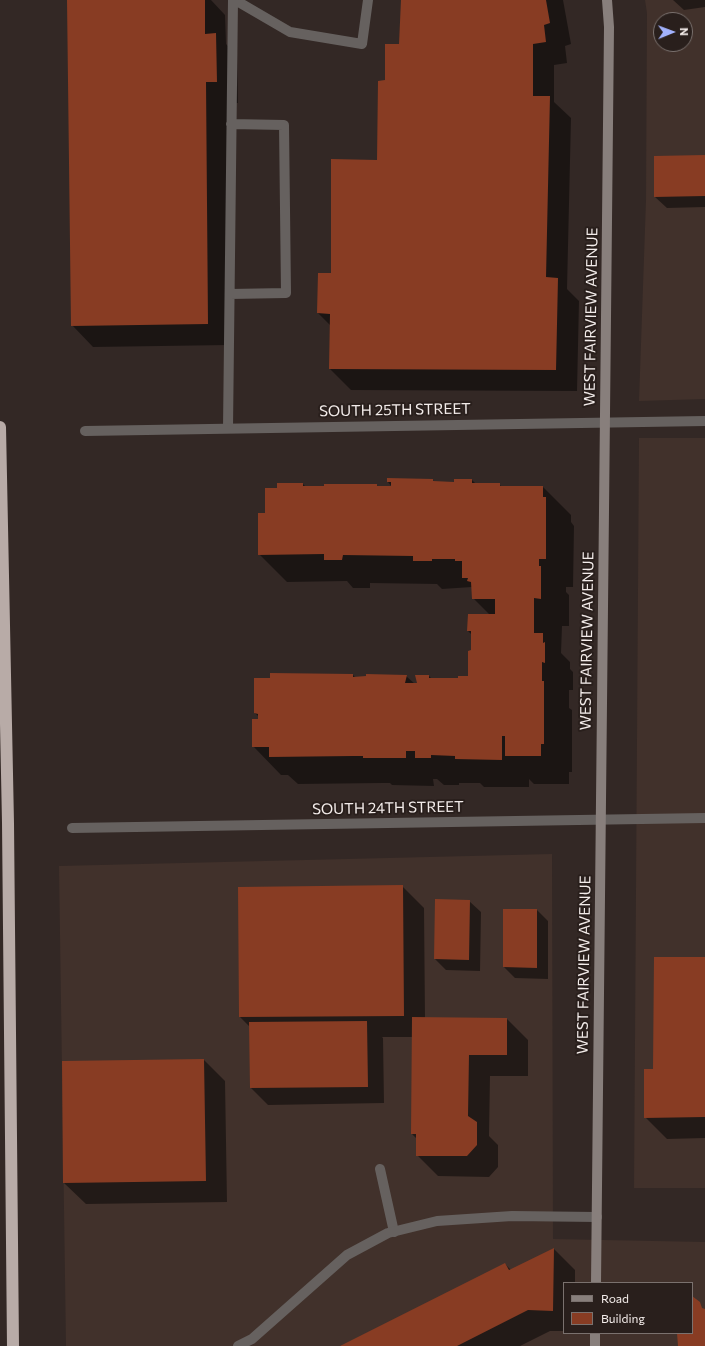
<!DOCTYPE html>
<html>
<head>
<meta charset="utf-8">
<style>
  body { margin:0 }
  #map { position:relative; width:705px; height:1346px; overflow:hidden; background:#332825; font-family:Commissioner,sans-serif }
  canvas { display:block }
  .legend { position:absolute; left:563px; top:1282px; width:130px; height:52px; box-sizing:border-box; background:#291f1c; border:1px solid #7a716e; margin:0; padding:5px 7px; list-style:none; font-size:12px; color:#f3ecea }
  .legend li { display:flex; align-items:center; gap:8px; height:20px }
  .legend b { width:20px; border:1px solid #7a716e }
  .north { position:absolute; left:653px; top:12px; width:40px; height:40px; box-sizing:border-box; background:#291f1c; border:1px solid #7a716e; border-radius:50%; rotate:89deg; font-size:11px; font-weight:700; line-height:16px; text-align:center; color:#f3ecea }
  .north::after { content:''; display:block; margin:auto; width:14px; height:18px; background:#a2b2fd; clip-path:polygon(50% 0,100% 100%,50% 72%,0 100%) }
</style>
</head>
<body>
<div id="map">
<canvas width="705" height="1346"></canvas>
<ul class="legend">
<li><b style="height:5px;background:#887f7c"></b>Road</li>
<li><b style="height:11px;background:#883c23"></b>Building</li>
</ul>
<div class="north">N</div>
</div>
<script>
const ctx = document.querySelector('canvas').getContext('2d');
ctx.lineJoin = 'round';
function paint(path, color) { ctx.fillStyle = color; ctx.fill(path, 'evenodd'); }
const toPath = rows => new Path2D(rows.map(r => 'M' + r).join(''));
function strokePath(path, color, width, dash) { ctx.strokeStyle = color; ctx.lineWidth = width; ctx.lineCap = dash ? 'butt' : 'round'; ctx.setLineDash(dash || []); ctx.stroke(path); }
function drawText(font, color, halo, rows, align = 'center') {
  ctx.font = font + ' Commissioner,sans-serif'; ctx.lineWidth = 4; ctx.setLineDash([]); ctx.textBaseline = 'middle'; ctx.strokeStyle = halo; ctx.fillStyle = color; for (const [text, x, y, turn = 0] of rows) {
    ctx.save(); ctx.translate(x, y); ctx.rotate((+turn || 0) * Math.PI / 180); ctx.textAlign = isNaN(turn) ? turn : align; if (halo) ctx.strokeText(text, 0, 0); ctx.fillText(text, 0, 0); ctx.restore();
  }
}
paint(toPath([
  [645,0,705,0,705,399,639,401,646,200,647,13],
  [661,20,685,20,685,44,661,44],
  [639,438,705,438,705,1188,634,1188],
  [552,854,553,1239,705,1242,705,1346,66,1346,59,866],
  [564,1283,692,1283,692,1333,564,1333]
]), '#41312b');
paint(toPath([
  [68,0,211,0,225,15,226,44,237,56,238,103,227,103,229,345,93,347,72,325],
  [402,0,563,0,571,44,565,46,567,63,554,65,554,102,571,118,567,289,579,301,577,391,351,390,330,369,331,326,318,313,378,161,386,81,400,45],
  [673,0,705,0,705,7,684,10],
  [705,156,705,207,667,208,655,197],
  [432,480,435,482,455,483,472,480,476,484,499,484,502,487,543,487,571,515,571,522,574,526,573,587,566,587,566,592,569,595,569,626,562,626,561,653,570,662,570,669,573,672,573,690,569,690,569,708,572,710,572,772,569,772,569,784,534,784,529,779,529,787,484,787,480,783,459,783,459,785,444,785,437,779,433,779,434,786,392,785,390,783,382,783,298,784,288,775,281,775,253,746,259,720,259,717,255,713,353,675,356,678,406,676,415,684,419,684,429,676,432,679,459,679,469,677,472,651,472,635,468,631,490,615,473,598,472,587,442,589,437,584,370,583,370,588,353,588,347,581,287,582,259,554,266,514,278,489,303,484,306,487,376,485,379,487,392,487,388,482],
  [402,886,424,908,425,1018,507,1019,528,1040,528,1076,490,1076,489,1136,498,1145,498,1167,489,1177,438,1176,417,1155,417,1139,412,1134,412,1037,382,1037,383,1038,384,1103,268,1105,251,1088,250,1027,240,1017],
  [469,901,481,912,480,971,446,970,435,959],
  [537,910,548,921,548,979,515,978,504,967],
  [705,958,705,1138,667,1139,645,1117,654,1070],
  [204,1060,225,1081,227,1202,86,1204,64,1183],
  [554,1249,575,1270,575,1283,564,1283,564,1331,550,1331,520,1346,342,1346,505,1264,511,1270]
]), '#0007');
paint(toPath([
  [67,0,205,0,205,34,216,33,217,82,206,82,208,324,71,326],
  [401,0,546,0,550,23,544,25,546,42,533,44,533,96,550,96,546,277,558,278,556,370,329,369,330,314,317,313,318,273,331,273,331,159,377,160,378,81,385,80,385,44,399,44],
  [705,155,705,196,654,197,654,156],
  [387,478,433,479,433,481,454,482,454,479,472,479,472,483,500,483,500,486,543,486,543,497,546,497,546,559,539,559,539,566,541,566,541,599,534,598,534,633,543,633,543,643,545,642,545,663,542,662,542,681,544,681,544,744,541,744,541,756,505,756,505,736,502,736,502,760,455,759,455,756,431,755,431,758,415,758,415,751,406,751,406,758,363,758,363,756,353,756,269,757,269,747,252,747,252,719,258,719,258,714,254,713,254,678,270,678,270,673,353,674,353,677,366,676,366,674,407,675,405,683,417,683,415,675,429,675,429,678,458,678,458,676,468,676,468,651,471,650,471,631,467,631,468,614,495,614,495,599,472,599,471,582,467,581,468,578,462,578,462,561,455,561,455,559,432,559,432,561,413,561,413,556,343,555,342,560,324,560,324,554,258,555,258,513,265,513,265,488,277,488,277,483,303,483,303,486,324,486,324,484,377,484,377,486,391,486,391,482,387,482],
  [403,885,404,1016,239,1017,238,887],
  [435,899,470,900,469,960,434,959],
  [503,909,537,909,537,968,503,967],
  [654,957,705,957,705,1117,644,1118,644,1069,653,1069],
  [412,1017,507,1018,507,1055,469,1055,468,1116,477,1122,477,1145,467,1156,416,1156,416,1134,411,1134],
  [367,1021,368,1087,250,1088,249,1022],
  [204,1059,206,1181,63,1183,62,1061],
  [554,1248,553,1311,528,1310,457,1346,340,1346,505,1263,509,1270],
  [692,1296,700,1302,702,1308,705,1309,705,1346,678,1346,677,1333,692,1333]
]), '#883c23');
strokePath(toPath([
  [235,0,290,32,362,44,368,0],
  [230,294,286,293,284,125,231,124],
  [228,428,233,0],
  [380,1169,394,1232]
]), '#66615f', 10);
strokePath(toPath([
  [85,431,705,421],
  [72,828,705,818],
  [238,1346,252,1339,347,1255,388,1233,437,1221,512,1216,597,1217]
]), '#66615f', 10);
strokePath(toPath([
  [596,1283,609,27,607,0],
  [595,1346,595,1333]
]), '#887f7c', 10);
strokePath(toPath([
  [0,427,8,823,13,1346]
]), '#b8aba7', 12);
drawText('15px', '#f3ecea', '#291f1c', [
  ["WEST FAIRVIEW AVENUE",591,317,-89],
  ["SOUTH 25TH STREET",395,410,-1],
  ["WEST FAIRVIEW AVENUE",587,641,-89],
  ["SOUTH 24TH STREET",388,808,-1],
  ["WEST FAIRVIEW AVENUE",584,965,-89]
]);
</script>
</body>
</html>
